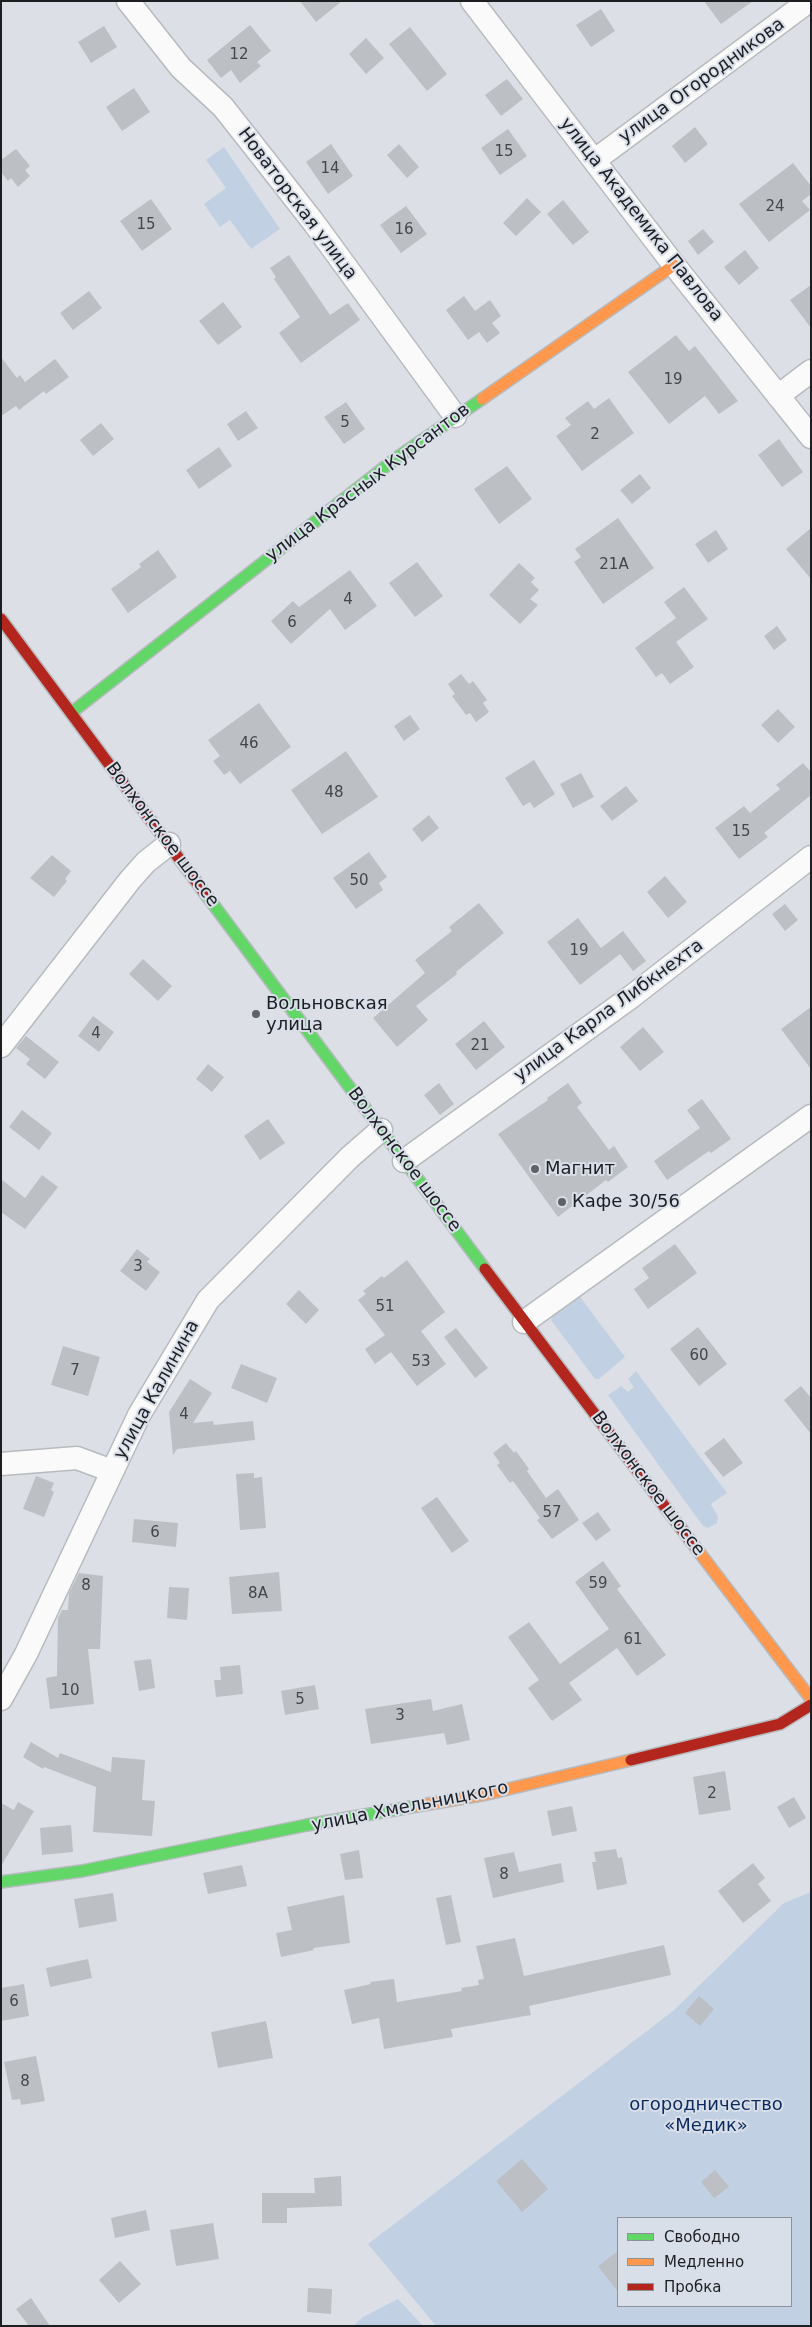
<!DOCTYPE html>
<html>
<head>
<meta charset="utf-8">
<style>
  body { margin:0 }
  #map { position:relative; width:812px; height:2327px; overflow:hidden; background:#dce0e6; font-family:"DejaVu Sans",sans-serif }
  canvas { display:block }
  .frame { position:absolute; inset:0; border:2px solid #1c1e22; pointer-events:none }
  .legend { position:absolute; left:617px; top:2217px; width:175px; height:90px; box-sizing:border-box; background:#d9dfe9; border:1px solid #8d9299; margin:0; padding:6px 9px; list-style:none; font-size:15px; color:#1c1e22 }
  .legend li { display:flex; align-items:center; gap:10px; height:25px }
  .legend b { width:25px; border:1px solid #8d9299 }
</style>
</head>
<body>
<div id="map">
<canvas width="812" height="2327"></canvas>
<div class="frame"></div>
<ul class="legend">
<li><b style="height:6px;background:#63d668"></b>Свободно</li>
<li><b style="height:6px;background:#ff974d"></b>Медленно</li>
<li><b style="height:6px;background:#b3261e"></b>Пробка</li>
</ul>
</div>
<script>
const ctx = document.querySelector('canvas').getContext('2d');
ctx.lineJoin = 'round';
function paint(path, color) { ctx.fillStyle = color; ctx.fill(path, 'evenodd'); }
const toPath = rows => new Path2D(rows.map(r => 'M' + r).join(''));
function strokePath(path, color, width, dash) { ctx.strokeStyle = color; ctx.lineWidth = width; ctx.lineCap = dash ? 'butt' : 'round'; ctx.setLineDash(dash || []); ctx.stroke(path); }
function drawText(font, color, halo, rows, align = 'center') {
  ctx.font = font + ' "DejaVu Sans",sans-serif'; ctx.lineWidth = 4; ctx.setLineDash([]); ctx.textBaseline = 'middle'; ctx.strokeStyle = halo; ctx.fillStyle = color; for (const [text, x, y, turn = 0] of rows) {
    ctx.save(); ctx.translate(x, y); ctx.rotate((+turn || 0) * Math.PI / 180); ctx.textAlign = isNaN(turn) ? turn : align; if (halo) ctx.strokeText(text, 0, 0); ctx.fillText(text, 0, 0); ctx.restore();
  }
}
paint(toPath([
  [224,147,280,229,251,249,230,220,220,227,204,204,226,188,206,160],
  [578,1294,625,1357,599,1379,595,1379,551,1320,554,1311],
  [636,1371,727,1493,711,1504,718,1517,717,1523,708,1528,703,1526,608,1395,621,1386,628,1392,634,1387,628,1379],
  [811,1892,811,2326,436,2326,368,2244,673,2011,784,1903],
  [618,2218,791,2218,791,2306,618,2306],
  [398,2299,423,2326,353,2326,363,2317]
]), '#c2d0e4');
paint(toPath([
  [300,1,342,1,316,22],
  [704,1,753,1,721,24],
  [601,9,615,31,591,47,576,25],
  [250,25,271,51,257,62,261,66,240,83,231,70,221,78,207,60],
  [104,26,117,47,91,63,78,42],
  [410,27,447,74,427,91,389,44],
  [366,38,384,58,366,74,349,54],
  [507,79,523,99,501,116,485,95],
  [134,88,150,112,122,131,106,107],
  [695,127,708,144,685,163,672,146],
  [508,129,527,156,500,175,481,148],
  [331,144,353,176,328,194,306,162],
  [399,144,419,167,407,178,387,155],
  [16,149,30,166,25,170,30,176,18,187,11,178,8,181,1,172,1,160],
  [793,163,811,186,811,194,802,201,810,210,769,242,739,204],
  [527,198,541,212,516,236,503,223],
  [151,199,172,229,142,251,120,221],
  [563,200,589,232,573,245,547,214],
  [406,206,427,234,401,253,380,225],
  [703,229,714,242,698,255,688,241],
  [745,250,759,268,739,285,724,267],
  [289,255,330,315,348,303,360,320,301,363,279,333,300,317,274,279,276,277,270,268],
  [811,285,811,328,790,300],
  [89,291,102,308,73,330,60,313],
  [464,296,475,311,490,300,501,316,492,323,500,333,487,343,479,332,468,340,446,310],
  [223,302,242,327,218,345,199,321],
  [676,335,689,351,695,346,738,401,719,414,705,396,669,424,628,372],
  [1,357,17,378,20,375,25,382,55,359,69,377,46,394,44,391,19,410,16,406,1,416],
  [609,398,634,433,582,471,556,436,571,425,565,418,588,401,594,409],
  [346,402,365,429,344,444,324,417],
  [246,411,258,428,238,441,227,424],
  [101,423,114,439,93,456,80,440],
  [779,439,803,472,782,487,758,455],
  [219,447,232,466,199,489,186,470],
  [507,466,532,499,499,524,474,489],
  [640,474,651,488,632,504,620,490],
  [618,518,654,568,603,604,574,562,581,557,575,549],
  [811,528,811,579,786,549],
  [716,530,728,549,708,563,695,544],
  [158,550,177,577,128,613,111,589,141,567,139,564],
  [417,562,443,596,415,617,389,583],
  [519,563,535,578,531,582,539,590,530,599,538,605,520,624,489,595],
  [350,570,377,606,345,630,330,609,291,644,271,621,293,601,299,607],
  [684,587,708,619,676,642,694,667,670,684,662,673,656,677,635,648,676,618,664,602],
  [777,626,787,640,774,650,764,636],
  [461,674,469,684,473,681,487,700,483,703,489,712,476,722,470,713,466,715,452,696,455,694,448,684],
  [259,703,291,747,240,784,230,771,224,775,213,761,220,756,208,740],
  [778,709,795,727,778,743,761,725],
  [410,715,420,729,404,741,394,726],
  [346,751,378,797,322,834,291,790],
  [534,760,555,794,534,808,530,802,523,806,505,778],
  [803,763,811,772,811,795,764,833,768,837,739,859,715,828,744,806,750,813,780,789,776,785],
  [581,773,594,797,573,808,560,784],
  [626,786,638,801,612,821,600,806],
  [429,815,439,828,422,842,412,829],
  [369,852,387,877,379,883,383,890,356,909,333,878],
  [52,855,71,871,65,879,67,881,54,897,30,878],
  [665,876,687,902,668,918,647,892],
  [479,903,504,933,456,972,457,974,416,1006,428,1020,397,1047,373,1018,425,973,415,960,452,931,449,927],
  [785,904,798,920,785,931,772,914],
  [578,918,601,948,623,931,646,961,633,971,620,954,580,985,547,942],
  [143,959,172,986,158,1001,129,974],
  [811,1007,811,1069,781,1029],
  [93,1016,114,1032,99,1052,78,1036],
  [484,1021,505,1047,476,1070,455,1044],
  [643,1027,664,1052,640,1071,620,1047],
  [26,1036,59,1062,45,1079,26,1064,30,1059,16,1048],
  [208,1064,224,1077,212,1092,196,1079],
  [439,1083,454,1104,440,1115,424,1095],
  [568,1083,582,1103,577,1107,609,1150,614,1146,628,1167,608,1182,606,1180,558,1217,498,1134,548,1100,547,1098],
  [702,1099,731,1139,711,1153,709,1151,667,1180,654,1161,700,1128,687,1110],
  [22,1110,52,1133,39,1150,9,1127],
  [268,1119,285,1143,260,1160,244,1136],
  [42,1175,58,1187,25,1229,1,1212,1,1179,25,1198],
  [675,1244,697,1273,648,1309,634,1289,649,1278,642,1268],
  [137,1249,150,1259,147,1262,160,1272,146,1291,120,1271],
  [407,1260,445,1312,421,1331,446,1364,417,1386,391,1352,375,1364,365,1349,385,1335,358,1300,366,1294,363,1291,382,1276,384,1278],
  [299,1290,319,1310,306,1324,286,1304],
  [698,1327,727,1364,699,1386,670,1349],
  [456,1328,488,1368,475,1378,444,1337],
  [63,1346,100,1357,88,1396,51,1385],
  [241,1364,277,1378,267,1403,231,1388],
  [190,1379,212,1393,193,1423,213,1421,214,1425,253,1421,255,1440,177,1449,173,1455,169,1412],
  [801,1386,811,1398,811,1434,784,1400],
  [724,1438,743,1463,723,1477,704,1453],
  [506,1443,514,1453,516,1451,529,1469,527,1471,546,1498,558,1489,579,1520,552,1539,537,1520,540,1518,513,1481,510,1483,497,1465,500,1463,493,1453],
  [254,1473,254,1478,262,1477,266,1528,240,1530,236,1474],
  [36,1476,54,1483,51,1490,54,1492,44,1517,23,1509],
  [437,1497,469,1541,452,1553,421,1508],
  [598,1512,611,1530,596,1541,582,1523],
  [134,1519,178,1523,176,1547,132,1542],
  [603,1561,621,1586,617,1589,666,1655,637,1676,617,1648,569,1683,582,1700,552,1721,528,1688,539,1680,508,1637,529,1622,560,1664,609,1629,575,1582],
  [279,1572,282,1611,232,1614,229,1577],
  [79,1573,103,1576,100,1649,88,1649,94,1704,50,1709,46,1678,57,1676,58,1618,62,1610,68,1610,69,1593],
  [169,1587,189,1588,187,1620,167,1618],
  [151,1659,155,1688,139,1691,134,1661],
  [240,1665,243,1694,216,1697,214,1680,221,1680,220,1667],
  [315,1685,319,1709,285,1715,281,1691],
  [431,1699,433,1711,462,1704,470,1740,447,1745,444,1733,371,1744,365,1709],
  [31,1742,58,1758,60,1753,111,1772,112,1757,145,1760,142,1800,155,1801,152,1836,93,1832,96,1787,44,1767,43,1769,23,1757],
  [725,1771,731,1810,699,1815,693,1777],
  [794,1797,806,1818,789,1828,777,1807],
  [18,1802,34,1811,1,1866,1,1803,14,1810],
  [572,1806,577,1831,552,1836,547,1811],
  [71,1825,73,1852,42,1855,40,1828],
  [616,1849,618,1858,622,1857,627,1884,597,1890,592,1862,596,1862,594,1852],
  [359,1850,363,1878,345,1880,340,1854],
  [514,1852,519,1872,561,1863,564,1882,493,1898,484,1858],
  [753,1863,765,1878,758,1884,771,1901,743,1923,718,1891],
  [242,1865,247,1886,208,1894,203,1873],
  [113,1893,117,1921,79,1928,74,1899],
  [344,1895,350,1943,313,1948,314,1950,281,1957,276,1933,292,1930,287,1907],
  [451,1895,461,1942,446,1945,436,1898],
  [515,1938,524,1976,664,1945,671,1975,529,2006,531,2015,451,2029,453,2037,384,2049,379,2018,352,2024,344,1990,371,1984,370,1982,394,1979,397,2002,462,1991,461,1988,479,1985,478,1980,484,1979,476,1946],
  [88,1959,92,1978,50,1987,46,1968],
  [24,1984,29,2016,1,2021,1,1988],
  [699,1996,714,2009,700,2026,685,2013],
  [266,2021,273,2058,218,2068,211,2032],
  [36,2056,45,2101,21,2105,20,2099,12,2100,4,2062],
  [522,2159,548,2189,522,2212,496,2181],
  [715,2170,729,2187,714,2198,701,2182],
  [341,2176,342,2206,287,2208,287,2223,262,2223,262,2193,315,2193,314,2178],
  [146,2210,150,2230,115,2238,111,2218],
  [213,2223,219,2259,176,2266,170,2230],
  [618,2251,618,2292,598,2266],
  [120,2261,141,2284,119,2303,99,2280],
  [308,2288,332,2289,331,2314,307,2312],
  [31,2298,50,2326,29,2326,16,2309]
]), '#bcbfc4');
const street = toPath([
  [128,1,181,68,223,107,264,159,314,223,455,416],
  [472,1,674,265,811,437],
  [595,160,809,1],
  [778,396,811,371],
  [1,1046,130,880,146,862,169,844],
  [404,1161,631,997,811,857],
  [524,1322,811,1116],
  [1,1464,77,1458,112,1471],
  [1,1699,26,1654,139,1415,208,1300,350,1157,381,1130]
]);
const fast = toPath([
  [71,713,395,459,482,399],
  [204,892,485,1269],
  [1,1882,82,1871,307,1825,417,1806]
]);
const slow = toPath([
  [482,399,674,265],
  [696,1548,811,1699],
  [417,1806,487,1794,631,1760]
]);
const jam = toPath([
  [1,619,204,892],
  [485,1269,696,1548],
  [631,1760,780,1724,811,1705]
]);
strokePath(street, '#b7babe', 25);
strokePath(fast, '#b7babe', 14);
strokePath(slow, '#b7babe', 14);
strokePath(jam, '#b7babe', 14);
strokePath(street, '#fafafb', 22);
strokePath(fast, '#63d668', 11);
strokePath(slow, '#ff974d', 11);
strokePath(jam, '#b3261e', 11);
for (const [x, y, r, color] of [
  [256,1014,5,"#5f6267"],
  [535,1169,5,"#5f6267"],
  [562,1202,5,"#5f6267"]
]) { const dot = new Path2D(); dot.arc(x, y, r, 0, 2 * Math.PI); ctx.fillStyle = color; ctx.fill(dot); strokePath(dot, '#d9dfe9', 2); }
drawText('15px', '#44464a', null, [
  ["12",239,55],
  ["15",504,152],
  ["14",330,169],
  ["24",775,207],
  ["15",146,225],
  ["16",404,230],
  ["19",673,380],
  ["5",345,423],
  ["2",595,435],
  ["21А",614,565],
  ["4",348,600],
  ["6",292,623],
  ["46",249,744],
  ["48",334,793],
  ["15",741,832],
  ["50",359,881],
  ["19",579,951],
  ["4",96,1034],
  ["21",480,1046],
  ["3",138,1267],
  ["51",385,1307],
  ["60",699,1356],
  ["53",421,1362],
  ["7",75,1371],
  ["4",184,1415],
  ["57",552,1513],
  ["6",155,1533],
  ["59",598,1584],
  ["8",86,1586],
  ["8А",258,1594],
  ["61",633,1640],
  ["10",70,1691],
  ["5",300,1700],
  ["3",400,1716],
  ["2",712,1794],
  ["8",504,1875],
  ["6",14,2002],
  ["8",25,2082]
]);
drawText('18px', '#1c1e22', '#d9dfe9', [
  ["улица Огородникова",702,81,-36],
  ["Новаторская улица",297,204,53],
  ["улица Академика Павлова",641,220,52],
  ["улица Красных Курсантов",368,483,-37],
  ["Волхонское шоссе",162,835,53],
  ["улица Карла Либкнехта",609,1011,-36],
  ["Волхонское шоссе",404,1160,53],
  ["улица Калинина",157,1390,-61],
  ["Волхонское шоссе",648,1484,53],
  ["улица Хмельницкого",410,1807,-11]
]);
drawText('18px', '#1c1e22', '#d9dfe9', [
  ["Вольновская",266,1004],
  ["улица",266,1025],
  ["Магнит",545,1169],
  ["Кафе 30/56",572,1202]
], 'left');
drawText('18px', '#0b2b5e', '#d9dfe9', [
  ["огородничество",706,2105],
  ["«Медик»",706,2126]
]);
</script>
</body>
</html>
